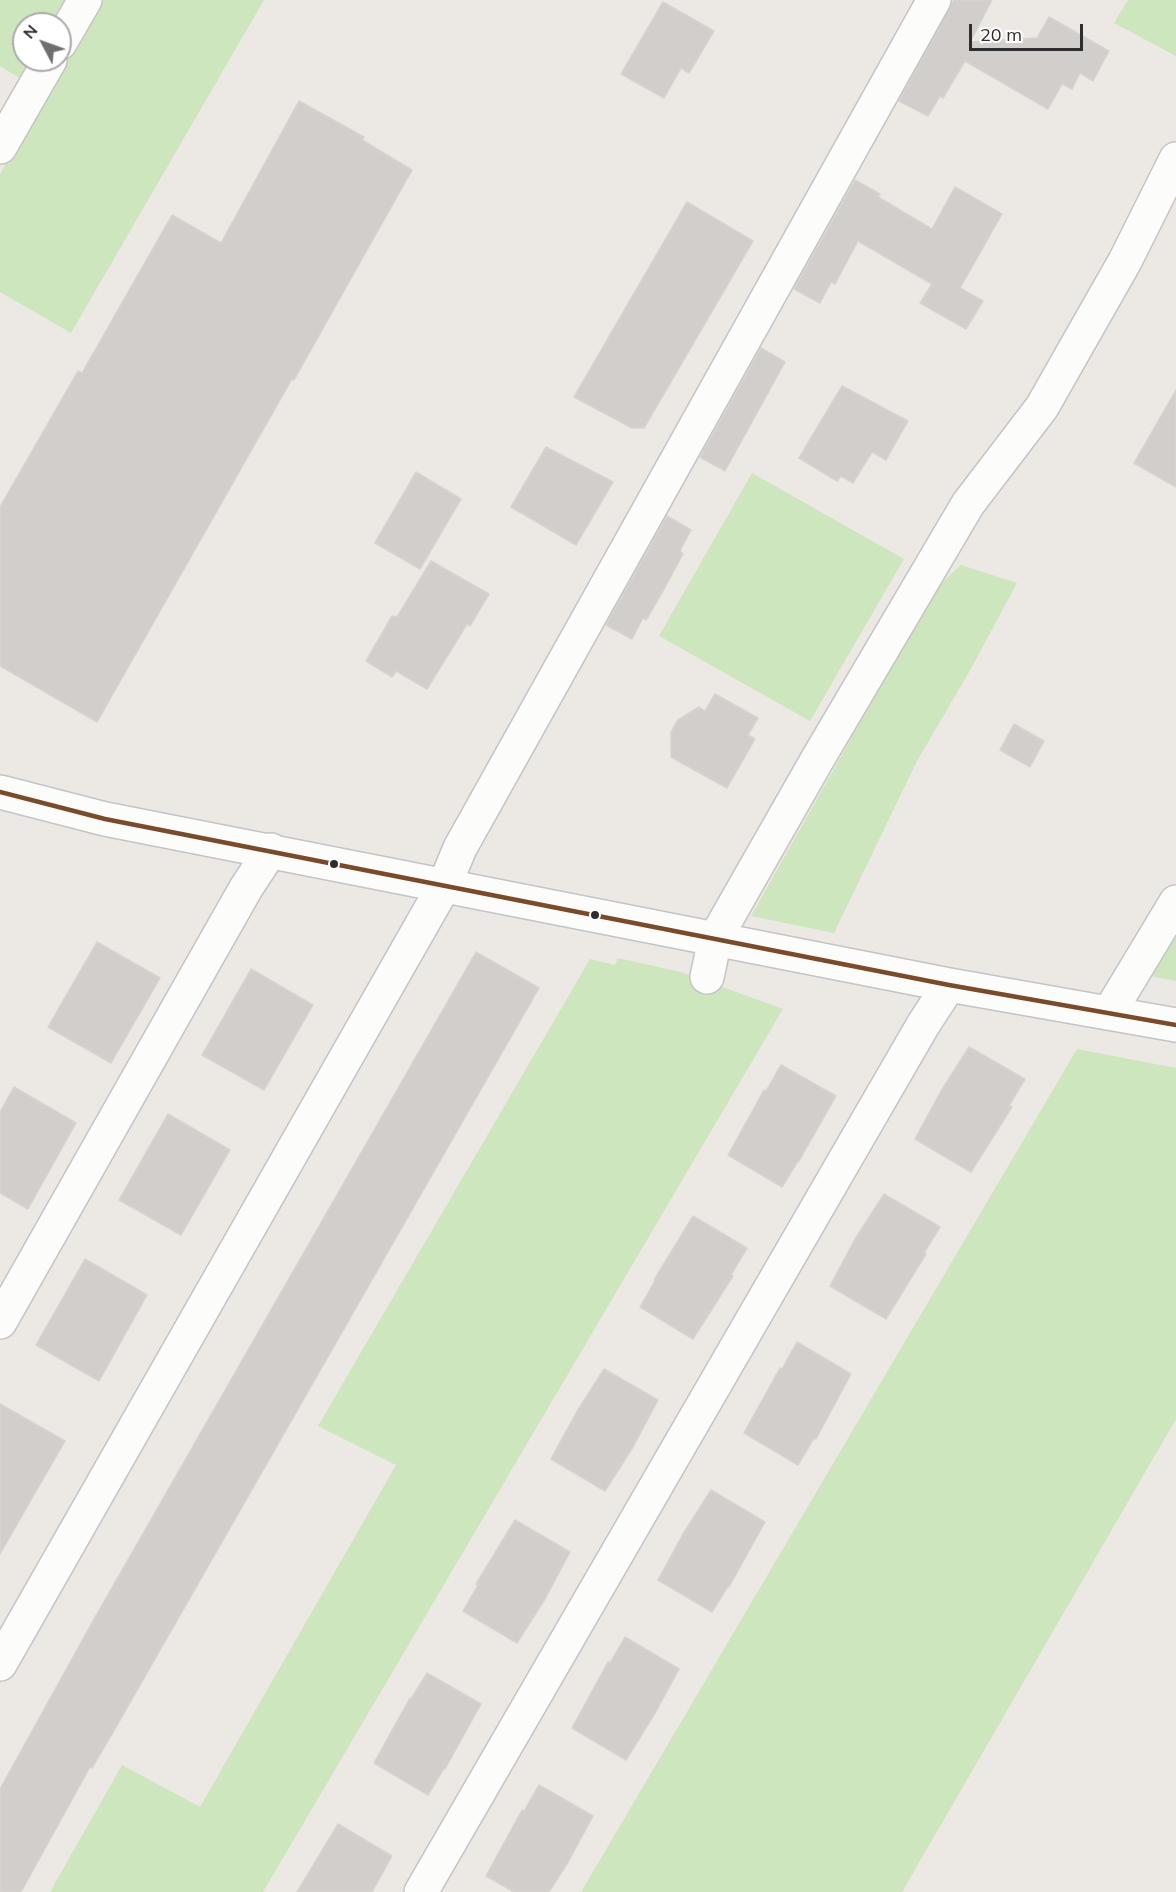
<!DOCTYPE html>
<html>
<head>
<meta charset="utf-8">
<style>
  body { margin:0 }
  #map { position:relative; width:1176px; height:1892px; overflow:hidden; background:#ece8e4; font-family:Mulish,sans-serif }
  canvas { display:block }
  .north { position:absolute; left:12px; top:12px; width:60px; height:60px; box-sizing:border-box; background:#fff; border:2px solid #ababab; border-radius:50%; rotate:311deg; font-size:16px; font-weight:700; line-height:24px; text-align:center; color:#2e2e2e }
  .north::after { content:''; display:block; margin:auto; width:21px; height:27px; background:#706f6e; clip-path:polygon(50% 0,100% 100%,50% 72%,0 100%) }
  .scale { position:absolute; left:969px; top:24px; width:114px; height:27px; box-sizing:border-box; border:3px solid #2e2e2e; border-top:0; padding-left:8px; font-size:18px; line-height:21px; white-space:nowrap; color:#2e2e2e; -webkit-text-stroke:4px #fff; paint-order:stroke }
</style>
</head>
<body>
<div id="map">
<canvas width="1176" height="1892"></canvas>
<div class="north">N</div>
<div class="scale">20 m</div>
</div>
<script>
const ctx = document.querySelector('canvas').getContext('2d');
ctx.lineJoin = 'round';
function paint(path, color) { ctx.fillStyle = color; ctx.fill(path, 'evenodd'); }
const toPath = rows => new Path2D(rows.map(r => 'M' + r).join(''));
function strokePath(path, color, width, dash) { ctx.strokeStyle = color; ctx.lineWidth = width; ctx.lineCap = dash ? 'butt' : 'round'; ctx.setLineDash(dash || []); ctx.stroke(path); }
paint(toPath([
  [0,0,67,0,54,24,24,24,24,60,34,60,23,80,0,66],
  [102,0,264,0,71,333,0,292,0,174],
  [1128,0,1176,0,1176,56,1114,23],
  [752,473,904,559,810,721,659,636],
  [961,565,1017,583,968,674,917,761,834,933,751,916,936,588],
  [1176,929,1176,981,1149,976],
  [618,958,681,972,783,1009,263,1892,50,1892,122,1765,200,1807,396,1465,318,1426,590,959,615,965],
  [1077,1049,1176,1068,1176,1419,902,1892,581,1892]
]), '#cee6be');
const building = toPath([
  [954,0,992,0,970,42,1037,38,1049,17,1109,51,1093,81,1080,73,1072,89,1062,84,1048,109,965,61,943,98,940,96,928,116,899,101,954,0],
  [663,2,714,31,689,73,681,68,664,98,621,74,663,2],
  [299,101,364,137,362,140,412,170,294,380,292,379,97,722,0,666,0,507,78,371,82,373,172,215,221,243,299,101],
  [855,180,880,194,878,197,932,229,955,187,1002,214,960,288,983,301,966,329,920,303,932,284,858,241,835,284,831,282,820,303,794,289,855,180],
  [687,202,753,241,644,428,632,428,574,397,687,202],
  [761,348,785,362,725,471,700,457,761,348],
  [842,386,908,421,886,460,872,452,853,483,841,476,837,481,799,458,842,386],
  [1176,390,1176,487,1134,463,1176,390],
  [546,447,613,482,576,545,511,507,546,447],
  [416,472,461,499,420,569,375,543,416,472],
  [667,516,691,530,680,551,683,554,663,591,646,620,643,618,632,639,606,625,667,516],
  [431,561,489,594,470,626,467,624,427,689,396,671,392,677,366,661,392,616,397,617,431,561],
  [715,694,758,718,748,735,755,739,727,788,671,757,671,732,678,720,699,707,705,711,715,694],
  [1014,724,1044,741,1030,767,1000,750,1014,724],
  [97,942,160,978,111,1063,48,1027,97,942],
  [476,952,539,988,115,1729,92,1768,90,1767,21,1892,0,1892,0,1789,94,1619,476,952],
  [251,969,313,1005,264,1090,202,1055,251,969],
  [969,1047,1025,1079,1009,1106,1012,1107,971,1172,915,1139,941,1091,969,1047],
  [781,1065,836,1096,799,1161,798,1161,782,1187,728,1155,764,1090,766,1091,781,1065],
  [14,1087,76,1123,28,1209,0,1193,0,1112,14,1087],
  [168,1114,230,1150,181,1235,119,1200,168,1114],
  [884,1194,940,1227,924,1253,926,1254,886,1319,830,1286,855,1239,884,1194],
  [693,1216,747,1248,731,1275,733,1276,693,1339,640,1307,655,1281,654,1280,693,1216],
  [85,1259,147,1295,99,1381,36,1345,85,1259],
  [797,1342,851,1374,816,1439,814,1438,798,1465,744,1433,780,1368,782,1369,797,1342],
  [604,1369,658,1400,633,1447,605,1491,551,1459,576,1413,604,1369],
  [0,1404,65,1441,0,1554,0,1404],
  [711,1490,765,1522,729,1587,728,1586,712,1612,658,1580,683,1534,711,1490],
  [515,1520,570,1552,545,1599,517,1643,463,1611,478,1585,476,1584,515,1520],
  [625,1637,679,1669,654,1715,626,1760,572,1728,608,1662,610,1663,625,1637],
  [427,1673,481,1704,445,1769,444,1768,428,1795,374,1763,410,1698,411,1699,427,1673],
  [539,1785,593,1816,567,1864,549,1892,514,1892,486,1876,522,1810,524,1811,539,1785],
  [338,1824,392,1856,372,1892,297,1892,338,1824]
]);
paint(building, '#d1cecb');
strokePath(building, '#d7d4d0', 1.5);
const minor = toPath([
  [60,43,85,0],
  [0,147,50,60],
  [0,792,105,819,949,985,1176,1025],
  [707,977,715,939,817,760,968,504,1042,407,1125,261,1176,159],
  [1109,1013,1176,902],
  [0,1322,246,888,271,850],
  [0,1664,445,884,460,848,934,0],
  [421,1892,923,1025,949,985]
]);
strokePath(minor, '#c5c4c5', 36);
strokePath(minor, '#fcfcfb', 33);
strokePath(toPath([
  [0,792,105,819,949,985,1176,1025]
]), '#7a4b2a', 4.5);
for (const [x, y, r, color] of [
  [334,864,5,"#2e2e2e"],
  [595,915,5,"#2e2e2e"]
]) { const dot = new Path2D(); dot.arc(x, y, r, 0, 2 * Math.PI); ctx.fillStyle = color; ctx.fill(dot); strokePath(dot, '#fff', 2); }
</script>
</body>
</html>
